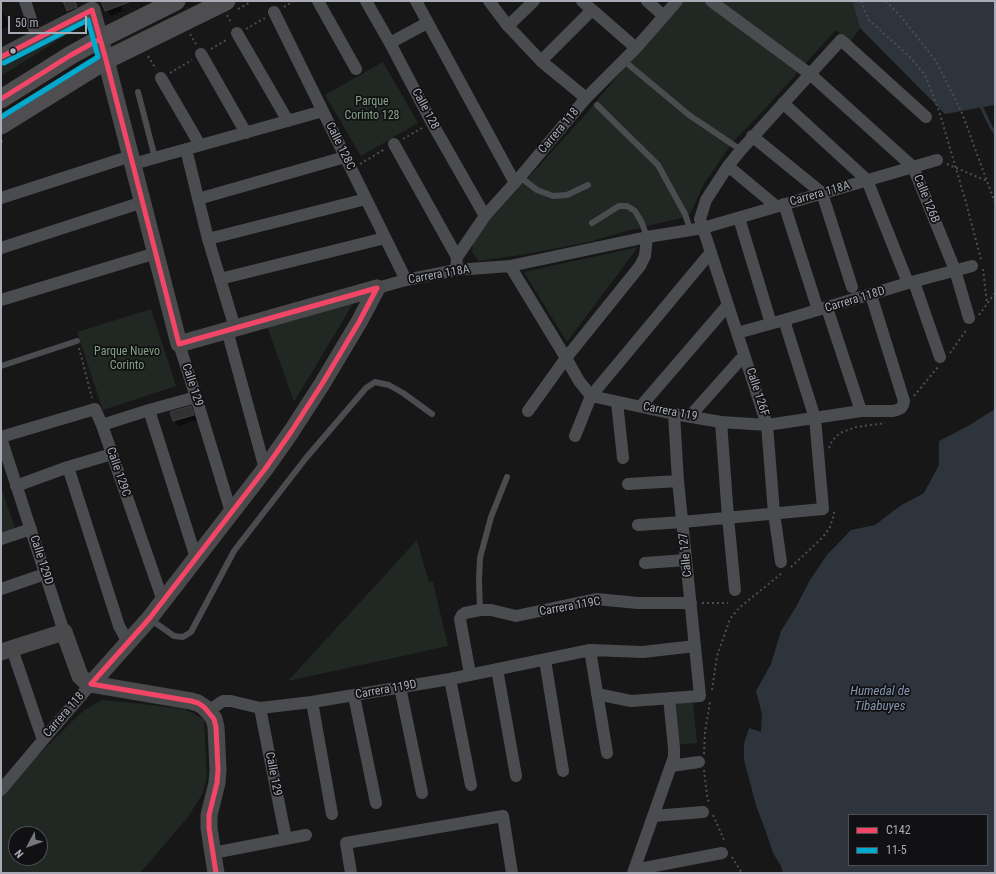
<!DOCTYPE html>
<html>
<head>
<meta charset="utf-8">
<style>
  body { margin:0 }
  #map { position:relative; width:996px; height:874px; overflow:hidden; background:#171717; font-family:"Roboto Condensed",sans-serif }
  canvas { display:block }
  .frame { position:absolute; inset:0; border:2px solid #a9acb6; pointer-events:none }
  .legend { position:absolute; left:848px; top:814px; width:140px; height:52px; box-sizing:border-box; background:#111113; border:1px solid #4e4f54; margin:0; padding:5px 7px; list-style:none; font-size:12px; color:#a9acb6 }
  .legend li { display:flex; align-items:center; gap:8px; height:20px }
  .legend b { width:20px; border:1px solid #4e4f54 }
  .north { position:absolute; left:8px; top:826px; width:40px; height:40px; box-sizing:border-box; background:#111113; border:1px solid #4e4f54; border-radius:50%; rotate:229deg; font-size:11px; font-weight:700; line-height:16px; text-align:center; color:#a9acb6 }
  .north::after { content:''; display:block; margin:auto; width:14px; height:18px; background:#76787e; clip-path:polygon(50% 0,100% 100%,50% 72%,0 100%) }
  .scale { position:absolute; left:8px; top:16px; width:79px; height:18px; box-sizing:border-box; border:2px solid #a9acb6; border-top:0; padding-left:5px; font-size:12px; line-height:14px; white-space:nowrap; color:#a9acb6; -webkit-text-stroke:3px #111113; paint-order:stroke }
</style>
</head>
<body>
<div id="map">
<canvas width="996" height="874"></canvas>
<div class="frame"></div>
<ul class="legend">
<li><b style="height:5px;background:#f34667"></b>C142</li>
<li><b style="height:5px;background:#00a9ce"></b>11-5</li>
</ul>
<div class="north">N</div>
<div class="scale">50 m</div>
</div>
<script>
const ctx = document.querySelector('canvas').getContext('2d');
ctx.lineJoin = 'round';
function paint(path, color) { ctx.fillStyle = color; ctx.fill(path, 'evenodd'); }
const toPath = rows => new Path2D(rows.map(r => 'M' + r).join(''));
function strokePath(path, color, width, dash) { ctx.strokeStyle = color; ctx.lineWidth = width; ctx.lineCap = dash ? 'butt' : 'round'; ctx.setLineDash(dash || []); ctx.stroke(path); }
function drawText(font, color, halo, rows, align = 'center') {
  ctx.font = font + ' "Roboto Condensed",sans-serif'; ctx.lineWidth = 3.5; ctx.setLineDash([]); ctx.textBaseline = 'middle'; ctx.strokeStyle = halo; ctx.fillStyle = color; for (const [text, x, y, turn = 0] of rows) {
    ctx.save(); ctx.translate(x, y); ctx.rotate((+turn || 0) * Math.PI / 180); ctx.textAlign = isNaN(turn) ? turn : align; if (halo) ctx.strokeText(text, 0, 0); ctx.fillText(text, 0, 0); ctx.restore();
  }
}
paint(toPath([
  [682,1,852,1,860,28,850,42,836,30,812,56,764,110,732,143,704,184,689,216,627,231,589,242,527,254,479,261,472,252,473,242,490,220,585,115,654,32],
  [73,24,76,29,1,76,1,65],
  [383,62,418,123,361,156,325,95],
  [638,247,567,342,524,272],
  [354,302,294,402,266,323],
  [151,309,176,386,103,410,77,332],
  [1,487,15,528,1,533],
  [417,540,429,582,433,582,448,646,288,681],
  [102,700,124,702,184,709,204,719,207,777,203,793,188,817,140,873,1,873,1,794,38,755,84,710],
  [16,834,40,834,40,858,16,858],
  [693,701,697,743,676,745,673,702]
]), '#212722');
paint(toPath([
  [852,1,995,1,995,105,945,114,860,28],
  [995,409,995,873,783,873,781,866,773,853,768,838,756,805,744,760,744,744,749,728,761,732,762,714,756,691,771,664,781,631,796,607,810,580,827,555,851,530,875,525,900,506,924,493,939,465,939,441,968,426],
  [849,815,987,815,987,865,849,865]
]), '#2e343b');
paint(toPath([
  [64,1,75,1,79,13,71,17],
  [121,6,123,11,110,16,107,11],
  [1,12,2,12,6,17,9,26,1,29],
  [190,407,194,413,196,420,178,426,174,420]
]), '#0007');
strokePath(toPath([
  [980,104,991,127,995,133]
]), '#2e343b', 3);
const building = toPath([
  [63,1,75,1,77,7,67,11,63,1],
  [101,1,129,1,129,2,105,11,101,1],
  [191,406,194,415,173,421,170,412,191,406]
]);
paint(building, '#313132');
strokePath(building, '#404043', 1);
strokePath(toPath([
  [861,1,869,20,911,58,925,75,939,111,965,199,981,259],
  [886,1,902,18,936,61,962,113,995,203],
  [284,7,294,1],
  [238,9,252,1],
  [227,15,232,24],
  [246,29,265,18],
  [190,34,196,44],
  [211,49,228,39],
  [148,56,156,69],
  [170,73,192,60],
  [403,139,422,128],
  [1,142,5,139],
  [360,164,385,149],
  [947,164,987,181],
  [983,269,987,303],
  [979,315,995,293],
  [79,348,92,398],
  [950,353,967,329],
  [914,396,938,367],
  [829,448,832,441,840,433,856,427,885,423],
  [791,567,823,537,830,527,834,514,834,512],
  [702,603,728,603],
  [712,690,717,656,730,619,739,608,782,573],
  [704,754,705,732,710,702],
  [704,770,707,795,709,803],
  [713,815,725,842],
  [732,857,742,873]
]), '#4d4e50', 2, [2, 3]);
strokePath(toPath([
  [629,65,689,115,741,150],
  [138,92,155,158],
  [597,105,658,165,685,214,690,229],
  [520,177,537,190,553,196,567,195,588,185],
  [592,223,619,206,627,206,635,211,642,223,647,237],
  [1,366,77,341],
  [480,610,479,581,480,558,491,517,507,477],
  [150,619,174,636,183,637,191,632,234,551,306,458,366,388,375,382,389,385,403,393,432,414]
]), '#4b4c4f', 6);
strokePath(toPath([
  [25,1,37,38],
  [318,1,356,69],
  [366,1,390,43,432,123,485,216],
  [416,1,515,183],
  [489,1,508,26,541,61,586,98],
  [582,1,636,48],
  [647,1,664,16],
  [711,1,810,74,913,167,955,270,969,318],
  [274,12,406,280],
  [508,26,534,1],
  [237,33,288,121],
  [390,43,427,23],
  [201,54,246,133],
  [541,61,592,10],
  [161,78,200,145],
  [783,103,867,180,908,283],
  [752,136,822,193,852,287],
  [394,144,457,257],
  [186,149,208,239,235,328],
  [133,164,323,111],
  [728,166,776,206],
  [1,198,131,156],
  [198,199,345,157],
  [784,204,818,310],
  [739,218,769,317],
  [208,239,366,199],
  [1,248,143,202],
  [510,266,566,358,579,381,591,396,674,414,721,422,767,425,861,411,893,411,897,410,901,408,903,405,904,401,871,295],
  [456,270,457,257,485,216,520,177,586,98,636,48,677,1],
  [220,279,385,238],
  [914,282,940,357],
  [377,288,406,280,456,270,510,266,647,237,703,228,937,160],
  [1,300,156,253],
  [827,308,861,411],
  [784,320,813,412],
  [227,330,265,469],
  [737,333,784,320,908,283,972,266],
  [179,344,196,397,231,512],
  [617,402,623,458],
  [641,406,728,305],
  [149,410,196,558],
  [528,411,566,358,640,266,645,256,647,237],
  [690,416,740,360],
  [721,422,728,517,735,590],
  [102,425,149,410,196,397],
  [575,436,591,396,711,252],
  [1,437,95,409,102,425,112,454,163,601],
  [1,438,64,632],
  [68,467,119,626,124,635,130,640],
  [628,484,678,481],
  [16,486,68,467,112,454],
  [638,525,682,522,823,509,815,418],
  [1,539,31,529],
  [781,562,774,513,767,425,700,219,706,200,728,166,741,150,841,40,926,117],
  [645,563,686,560],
  [1,589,45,574],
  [12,649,43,740],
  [590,650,607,753],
  [545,660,563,771],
  [497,669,516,776],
  [470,674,460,619,462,615,465,613,480,610,491,610,516,616,596,599,638,603,691,603],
  [450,679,471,785],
  [400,687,422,793],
  [597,694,631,701,700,696,678,481,674,414],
  [354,696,376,803],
  [312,702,332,814],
  [260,708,286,839],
  [209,712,214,707,223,701,231,701,260,708,312,702,450,679,590,650,643,652,695,646],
  [671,766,699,762],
  [1,790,43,740,91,684],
  [653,816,703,812],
  [213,853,306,835],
  [634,870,722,853],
  [351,873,346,843,503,816,512,873],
  [633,873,674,757,674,748,669,698]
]), '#4b4c4f', 12);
strokePath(toPath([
  [1,57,92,10,106,60,179,344,377,288],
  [1,652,64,632,80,676,85,681,91,684,191,701,198,703,204,707,209,712,214,719,216,727,218,770,217,783,209,815,209,828,216,873],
  [91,684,149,619,265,469,291,432,322,384,359,322,377,288]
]), '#4a4a4d', 17);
strokePath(toPath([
  [1,99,71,55,100,39,176,1],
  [1,125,80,76,106,60,226,1]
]), '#4e4e51', 19);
strokePath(toPath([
  [1,57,92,10,106,60,179,344],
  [1,99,71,55,100,39],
  [179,344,377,288],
  [91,684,149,619,265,469,291,432,322,384,359,322,377,288],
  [91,684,191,701,198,703,204,707,214,719,216,727,218,770,217,783,209,815,209,828,216,873]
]), '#f34667', 5);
strokePath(toPath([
  [1,117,98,57,88,20,4,63]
]), '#00a9ce', 5);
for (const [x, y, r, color] of [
  [13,51,3.5,"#a9acb6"]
]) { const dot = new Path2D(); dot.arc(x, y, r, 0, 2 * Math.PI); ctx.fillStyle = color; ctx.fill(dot); strokePath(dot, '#111113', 1.5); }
drawText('12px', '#82a087', '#111113', [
  ["Parque",372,102],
  ["Corinto 128",372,116],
  ["Parque Nuevo",127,352],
  ["Corinto",127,366]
]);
drawText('12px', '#a9acb6', '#111113', [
  ["Calle 128",425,109,62],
  ["Carrera 118",559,131,-50],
  ["Calle 128C",340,146,64],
  ["Carrera 118A",820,194,-16],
  ["Calle 126B",926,199,68],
  ["Carrera 118A",439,275,-10],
  ["Carrera 118D",855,300,-17],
  ["Calle 129",192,385,72],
  ["Calle 126F",757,392,72],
  ["Carrera 119",670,412,11],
  ["Calle 129C",118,472,71],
  ["Calle 127",686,555,-96],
  ["Calle 129D",41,560,72],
  ["Carrera 119C",570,607,-10],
  ["Carrera 119D",386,690,-10],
  ["Carrera 118",64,715,-49],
  ["Calle 129",273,774,79]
]);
drawText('italic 13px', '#8496ae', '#111113', [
  ["Humedal de",880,692],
  ["Tibabuyes",880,707]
]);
</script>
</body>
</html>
